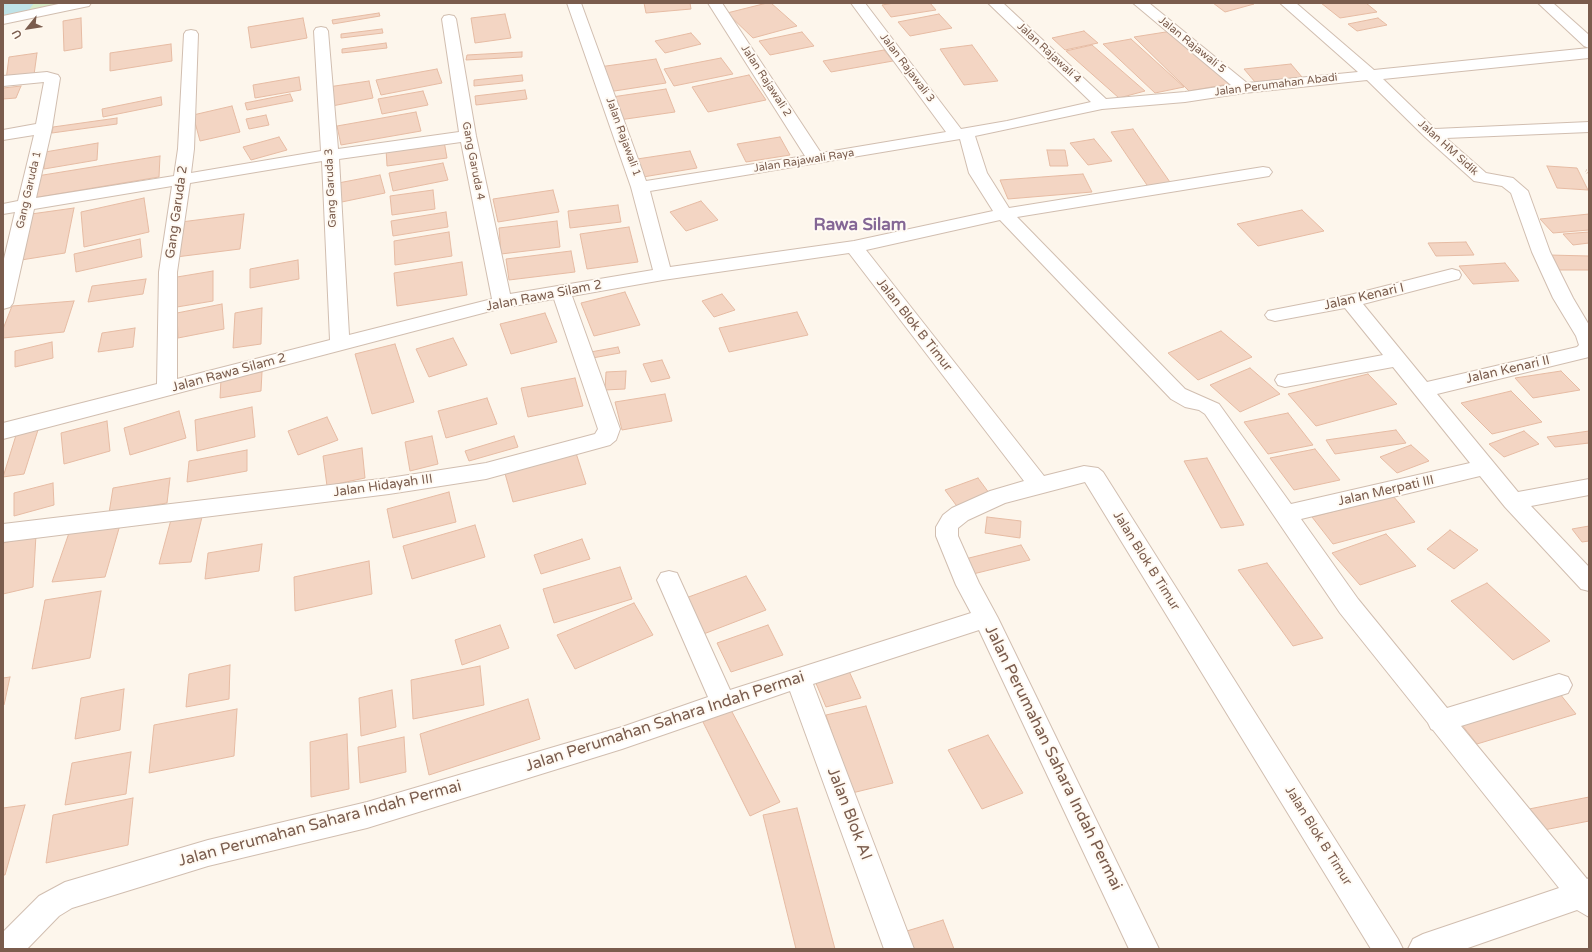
<!DOCTYPE html>
<html>
<head>
<meta charset="utf-8">
<style>
  body { margin:0 }
  #map { position:relative; width:1592px; height:952px; overflow:hidden; background:#fdf6ec; font-family:"Varela Round",sans-serif }
  canvas { display:block }
  .frame { position:absolute; inset:0; border:4px solid #7a5c4d; pointer-events:none }
  .north { position:absolute; left:8px; top:8px; width:40px; height:40px; -webkit-text-stroke:3px #fffaf3; paint-order:stroke; rotate:240deg; font-size:11px; font-weight:700; line-height:16px; text-align:center; color:#7a5c4d }
  .north::after { content:''; display:block; margin:auto; width:14px; height:18px; background:#7a5c4d; clip-path:polygon(50% 0,100% 100%,50% 72%,0 100%) }
</style>
</head>
<body>
<div id="map">
<canvas width="1592" height="952"></canvas>
<div class="frame"></div>
<div class="north">U</div>
</div>
<script>
const ctx = document.querySelector('canvas').getContext('2d');
ctx.lineJoin = 'round';
function paint(path, color) { ctx.fillStyle = color; ctx.fill(path, 'evenodd'); }
const toPath = rows => new Path2D(rows.map(r => 'M' + r).join(''));
function strokePath(path, color, width, dash) { ctx.strokeStyle = color; ctx.lineWidth = width; ctx.lineCap = dash ? 'butt' : 'round'; ctx.setLineDash(dash || []); ctx.stroke(path); }
function drawText(font, color, halo, rows, align = 'center') {
  ctx.font = font + ' "Varela Round",sans-serif'; ctx.lineWidth = 4; ctx.setLineDash([]); ctx.textBaseline = 'middle'; ctx.strokeStyle = halo; ctx.fillStyle = color; for (const [text, x, y, turn = 0] of rows) {
    ctx.save(); ctx.translate(x, y); ctx.rotate((+turn || 0) * Math.PI / 180); ctx.textAlign = isNaN(turn) ? turn : align; if (halo) ctx.strokeText(text, 0, 0); ctx.fillText(text, 0, 0); ctx.restore();
  }
}
paint(toPath([
  [10,3,84,3,3,20,3,4]
]), '#d8ecc9');
paint(toPath([
  [3,3,34,3,27,13,3,18,3,3]
]), '#bfe3e8');
const building = toPath([
  [644,3,690,3,691,9,646,13,644,3],
  [767,3,771,3,797,26,753,38,727,13,767,3],
  [894,3,930,3,936,10,891,17,882,5,894,3],
  [1213,3,1252,3,1254,4,1225,12,1213,3],
  [1321,3,1366,3,1377,12,1340,18,1321,3],
  [379,13,380,16,333,24,332,20,379,13],
  [505,14,511,38,475,43,471,18,505,14],
  [939,14,952,28,910,36,898,22,939,14],
  [81,18,82,48,64,51,63,21,81,18],
  [303,18,307,38,251,48,248,27,303,18],
  [1378,18,1387,25,1357,31,1348,24,1378,18],
  [382,29,383,33,341,38,341,34,382,29],
  [1084,31,1098,43,1065,50,1052,38,1084,31],
  [1172,31,1229,84,1189,91,1134,37,1172,31],
  [802,32,814,46,770,55,759,41,802,32],
  [691,33,701,44,665,53,655,41,691,33],
  [1131,39,1184,87,1155,93,1103,44,1131,39],
  [386,43,387,48,342,53,342,49,386,43],
  [171,44,172,61,110,71,110,53,171,44],
  [972,45,998,81,964,85,940,49,972,45],
  [1092,45,1145,91,1119,98,1066,51,1092,45],
  [884,50,893,61,831,72,823,61,884,50],
  [522,52,522,57,466,60,467,55,522,52],
  [37,53,34,75,6,80,9,57,37,53],
  [721,58,733,74,674,86,664,69,721,58],
  [656,59,666,83,608,92,599,67,656,59],
  [1291,64,1302,77,1255,82,1244,69,1291,64],
  [437,69,442,83,381,95,376,80,437,69],
  [522,75,523,81,474,86,474,80,522,75],
  [749,75,766,100,708,112,692,87,749,75],
  [299,77,301,90,255,98,253,85,299,77],
  [369,81,373,98,332,106,328,87,369,81],
  [21,86,16,98,3,99,3,88,21,86],
  [666,89,675,112,619,120,612,97,666,89],
  [525,90,527,99,476,105,475,96,525,90],
  [423,91,428,105,382,114,378,99,423,91],
  [290,94,293,101,247,110,245,103,290,94],
  [161,97,162,105,103,117,102,109,161,97],
  [232,106,240,132,200,141,193,115,232,106],
  [416,112,421,131,341,145,337,126,416,112],
  [266,115,269,125,249,129,246,119,266,115],
  [117,118,117,124,52,133,53,127,117,118],
  [1133,129,1172,185,1149,188,1111,132,1133,129],
  [279,137,287,150,251,160,243,147,279,137],
  [780,137,790,155,746,162,737,144,780,137],
  [1094,139,1112,161,1088,165,1070,143,1094,139],
  [444,141,447,158,387,166,386,149,444,141],
  [98,143,97,160,44,169,45,152,98,143],
  [1047,150,1065,150,1068,166,1050,166,1047,150],
  [690,151,697,168,643,177,637,159,690,151],
  [160,156,159,177,33,198,37,176,160,156],
  [443,163,448,180,393,191,389,173,443,163],
  [1547,166,1577,168,1588,190,1557,188,1547,166],
  [1083,174,1092,192,1008,199,1000,180,1083,174],
  [380,175,385,193,337,203,333,184,380,175],
  [433,190,435,209,392,215,390,196,433,190],
  [553,190,559,212,498,222,493,199,553,190],
  [144,198,149,232,84,247,81,212,144,198],
  [701,201,718,220,686,231,670,212,701,201],
  [618,205,621,222,570,228,568,211,618,205],
  [74,208,65,253,15,261,24,215,74,208],
  [1302,210,1324,231,1258,246,1237,224,1302,210],
  [446,212,448,227,393,236,391,221,446,212],
  [244,214,240,249,176,257,181,222,244,214],
  [1589,214,1589,230,1553,233,1540,219,1589,214],
  [557,221,560,247,501,254,499,228,557,221],
  [629,227,638,262,587,269,580,234,629,227],
  [449,232,452,256,395,265,394,241,449,232],
  [1589,232,1589,243,1573,245,1563,234,1589,232],
  [140,239,142,257,76,272,74,254,140,239],
  [1466,242,1474,255,1436,256,1428,243,1466,242],
  [571,251,575,272,509,280,506,259,571,251],
  [1549,255,1589,256,1589,270,1558,270,1549,255],
  [298,260,299,279,250,288,250,269,298,260],
  [462,262,467,295,397,306,394,273,462,262],
  [1505,263,1519,281,1473,284,1459,266,1505,263],
  [213,271,213,301,177,307,177,277,213,271],
  [146,279,143,294,88,302,92,286,146,279],
  [625,292,640,325,594,336,581,303,625,292],
  [722,294,735,310,714,317,702,301,722,294],
  [74,301,64,332,3,338,3,329,12,306,74,301],
  [222,304,224,329,178,338,177,313,222,304],
  [262,308,261,344,233,348,235,313,262,308],
  [797,312,808,335,729,352,719,328,797,312],
  [545,313,557,342,511,354,500,324,545,313],
  [135,328,133,347,98,352,102,333,135,328],
  [1221,331,1252,357,1198,380,1168,353,1221,331],
  [453,338,467,365,429,377,416,349,453,338],
  [52,342,53,358,15,367,15,351,52,342],
  [395,344,414,402,372,414,355,354,395,344],
  [618,347,620,353,587,359,585,353,618,347],
  [662,360,670,378,651,382,643,364,662,360],
  [1250,368,1280,394,1240,412,1210,385,1250,368],
  [626,371,625,389,605,390,606,372,626,371],
  [1561,371,1580,390,1533,398,1515,378,1561,371],
  [262,372,261,391,220,398,221,379,262,372],
  [1368,374,1397,404,1316,426,1288,394,1368,374],
  [575,378,583,406,528,417,521,388,575,378],
  [1511,391,1542,422,1492,434,1461,403,1511,391],
  [665,394,672,421,622,430,615,402,665,394],
  [487,398,497,424,446,438,438,411,487,398],
  [252,407,255,437,197,451,195,420,252,407],
  [179,411,186,438,130,455,124,428,179,411],
  [1288,413,1313,445,1268,454,1244,422,1288,413],
  [327,417,338,440,298,455,288,431,327,417],
  [107,421,110,451,64,464,61,433,107,421],
  [38,430,24,474,3,477,17,432,38,430],
  [1396,430,1406,443,1335,454,1326,440,1396,430],
  [1524,431,1539,444,1504,457,1489,444,1524,431],
  [1589,431,1589,443,1555,447,1547,437,1589,431],
  [432,436,438,464,410,471,405,442,432,436],
  [514,436,518,447,469,461,465,451,514,436],
  [1411,445,1429,461,1397,473,1380,457,1411,445],
  [362,448,365,478,327,486,323,456,362,448],
  [1315,449,1340,480,1294,490,1270,458,1315,449],
  [247,450,247,471,187,482,189,461,247,450],
  [576,453,586,484,513,502,504,470,576,453],
  [1207,458,1244,525,1221,528,1184,461,1207,458],
  [170,478,167,503,109,513,113,488,170,478],
  [978,478,992,497,959,509,945,490,978,478],
  [53,483,54,505,14,516,14,493,53,483],
  [449,492,456,522,393,538,387,509,449,492],
  [1393,496,1415,522,1333,544,1312,517,1393,496],
  [203,513,191,562,159,564,172,516,203,513],
  [987,517,1021,521,1020,538,985,533,987,517],
  [120,525,105,577,52,582,70,530,120,525],
  [475,525,485,557,412,579,403,546,475,525],
  [1589,526,1589,541,1582,542,1572,529,1589,526],
  [1450,530,1478,550,1454,569,1427,549,1450,530],
  [1386,534,1416,566,1360,585,1332,553,1386,534],
  [36,535,33,587,3,594,3,543,36,535],
  [582,539,590,559,541,574,534,555,582,539],
  [262,544,259,571,205,579,208,553,262,544],
  [1021,545,1030,560,969,575,961,560,1021,545],
  [369,561,372,594,295,611,294,577,369,561],
  [1267,563,1323,638,1293,646,1238,570,1267,563],
  [620,567,632,599,554,623,543,589,620,567],
  [746,576,766,610,701,635,683,599,746,576],
  [1487,583,1550,641,1513,660,1451,601,1487,583],
  [101,591,90,658,32,669,45,600,101,591],
  [634,603,653,635,575,669,557,635,634,603],
  [500,625,509,648,462,665,455,640,500,625],
  [768,625,783,655,731,672,717,643,768,625],
  [230,665,229,699,186,707,189,674,230,665],
  [480,666,484,705,413,719,411,680,480,666],
  [849,671,861,698,826,707,815,681,849,671],
  [10,677,4,705,3,705,3,678,10,677],
  [124,689,120,730,75,739,81,698,124,689],
  [392,690,396,727,361,736,359,698,392,690],
  [1560,694,1576,714,1477,744,1462,725,1560,694],
  [528,699,540,739,429,775,420,734,528,699],
  [866,706,893,783,852,793,826,715,866,706],
  [237,709,234,756,149,773,154,725,237,709],
  [731,710,780,802,750,816,703,722,731,710],
  [347,734,349,789,311,797,310,742,347,734],
  [988,735,1023,793,982,809,948,750,988,735],
  [404,737,406,772,360,783,358,747,404,737],
  [131,752,126,794,65,805,72,763,131,752],
  [1589,797,1589,821,1544,830,1529,809,1589,797],
  [133,798,128,845,46,863,53,815,133,798],
  [25,805,5,875,3,875,3,808,25,805],
  [797,808,835,949,796,949,763,815,797,808],
  [943,920,954,949,902,949,897,934,943,920]
]);
paint(building, '#f3d5c3');
strokePath(building, '#e6bba3', 1);
const minor = toPath([
  [567,3,581,3,646,181,805,156,708,3,722,3,821,153,946,132,851,3,865,3,961,129,1007,121,1091,102,988,3,1003,3,1106,99,1185,92,1231,85,1133,3,1149,3,1247,83,1358,72,1280,3,1296,3,1374,70,1589,48,1589,58,1383,79,1435,129,1589,122,1589,132,1446,138,1486,173,1513,178,1528,191,1550,252,1573,298,1589,325,1589,357,1437,394,1518,492,1589,479,1589,495,1531,506,1589,567,1589,591,1581,589,1505,507,1480,476,1301,519,1358,599,1447,708,1559,674,1568,677,1572,685,1568,693,1461,726,1587,879,1589,878,1589,917,1577,910,1465,949,1408,949,1413,939,1423,934,1559,888,1433,730,1431,729,1428,723,1340,613,1205,414,1199,410,1185,407,1171,399,1000,220,866,250,1044,476,1084,466,1098,468,1103,472,1398,939,1403,949,1371,949,1085,482,1005,503,968,520,958,528,958,536,979,583,998,618,1159,949,1129,949,979,630,813,684,914,949,884,949,790,691,622,749,367,828,208,866,72,908,59,916,27,949,3,949,3,932,39,896,65,882,208,840,367,802,622,727,708,697,657,580,661,573,669,571,677,573,730,690,971,613,956,585,936,536,936,527,943,515,952,508,990,491,1024,481,849,253,663,280,572,296,620,429,616,440,610,445,486,479,389,494,3,542,3,524,389,478,486,463,595,434,598,429,554,299,502,308,3,439,3,423,157,384,159,272,172,186,34,209,13,303,10,307,3,309,3,263,15,212,3,214,3,204,18,201,34,135,3,140,3,130,36,124,44,82,3,86,3,76,47,72,58,75,60,78,52,128,36,198,174,176,178,149,184,34,186,31,191,30,196,31,198,34,194,149,191,173,321,151,314,31,316,28,321,27,326,28,328,31,338,149,459,132,442,19,444,16,449,15,454,16,456,19,476,136,510,294,653,270,631,187,567,3],
  [1367,80,1425,137,1474,181,1502,186,1511,193,1532,252,1553,298,1576,336,1579,345,1577,347,1427,382,1363,304,1459,279,1461,275,1459,271,1452,269,1350,295,1268,311,1265,315,1268,319,1275,321,1345,308,1383,355,1278,375,1275,380,1278,385,1285,387,1393,367,1470,463,1291,504,1219,404,1185,389,1017,217,1263,177,1269,176,1272,172,1269,168,1263,167,1009,208,987,173,975,136,1102,109,1185,102,1244,93,1367,80],
  [960,139,969,173,993,211,854,241,670,267,650,191,960,139],
  [461,142,492,299,349,335,339,159,461,142],
  [322,161,330,340,177,379,177,272,190,183,322,161],
  [1538,3,1553,3,1589,35,1589,48,1584,46,1538,3]
]);
const tertiary = toPath([
  [63,3,91,3,89,6,84,7,3,24,3,16,63,3]
]);
strokePath(minor, '#d1beb0', 2);
strokePath(tertiary, '#d1beb0', 2);
strokePath(toPath([
  [1589,170,1585,170,1589,175]
]), '#d9b8a5', 2, [0.5, 2]);
paint(minor, '#fff');
paint(tertiary, '#fff');
drawText('11px', '#7a5c4d', '#fffaf3', [
  ["Jalan Rajawali 5",1192,45,39],
  ["Jalan Rajawali 4",1049,53,43],
  ["Jalan Rajawali 3",907,68,53],
  ["Jalan Rajawali 2",766,81,57],
  ["Jalan Perumahan Abadi",1276,85,-7],
  ["Jalan Rajawali 1",623,137,70],
  ["Jalan HM Sidik",1448,148,42],
  ["Gang Garuda 4",473,161,79],
  ["Jalan Rajawali Raya",804,161,-9],
  ["Gang Garuda 3",331,188,-93],
  ["Gang Garuda 1",29,190,-77]
]);
drawText('13px', '#7a5c4d', '#fffaf3', [
  ["Gang Garuda 2",177,212,-82],
  ["Jalan Rawa Silam 2",544,296,-11],
  ["Jalan Kenari I",1364,297,-13],
  ["Jalan Blok B Timur",914,325,52],
  ["Jalan Kenari II",1508,370,-13],
  ["Jalan Rawa Silam 2",229,373,-15],
  ["Jalan Hidayah III",383,486,-8],
  ["Jalan Merpati III",1386,491,-13],
  ["Jalan Blok B Timur",1146,561,58],
  ["Jalan Blok B Timur",1318,836,58]
]);
drawText('16px', '#7a5c4d', '#fffaf3', [
  ["Jalan Perumahan Sahara Indah Permai",665,722,-18],
  ["Jalan Perumahan Sahara Indah Permai",1053,758,64],
  ["Jalan Blok AI",849,814,69],
  ["Jalan Perumahan Sahara Indah Permai",320,824,-15]
]);
drawText('bold 17px', '#846695', '#fffaf3', [
  ["Rawa Silam",860,226]
]);
</script>
</body>
</html>
